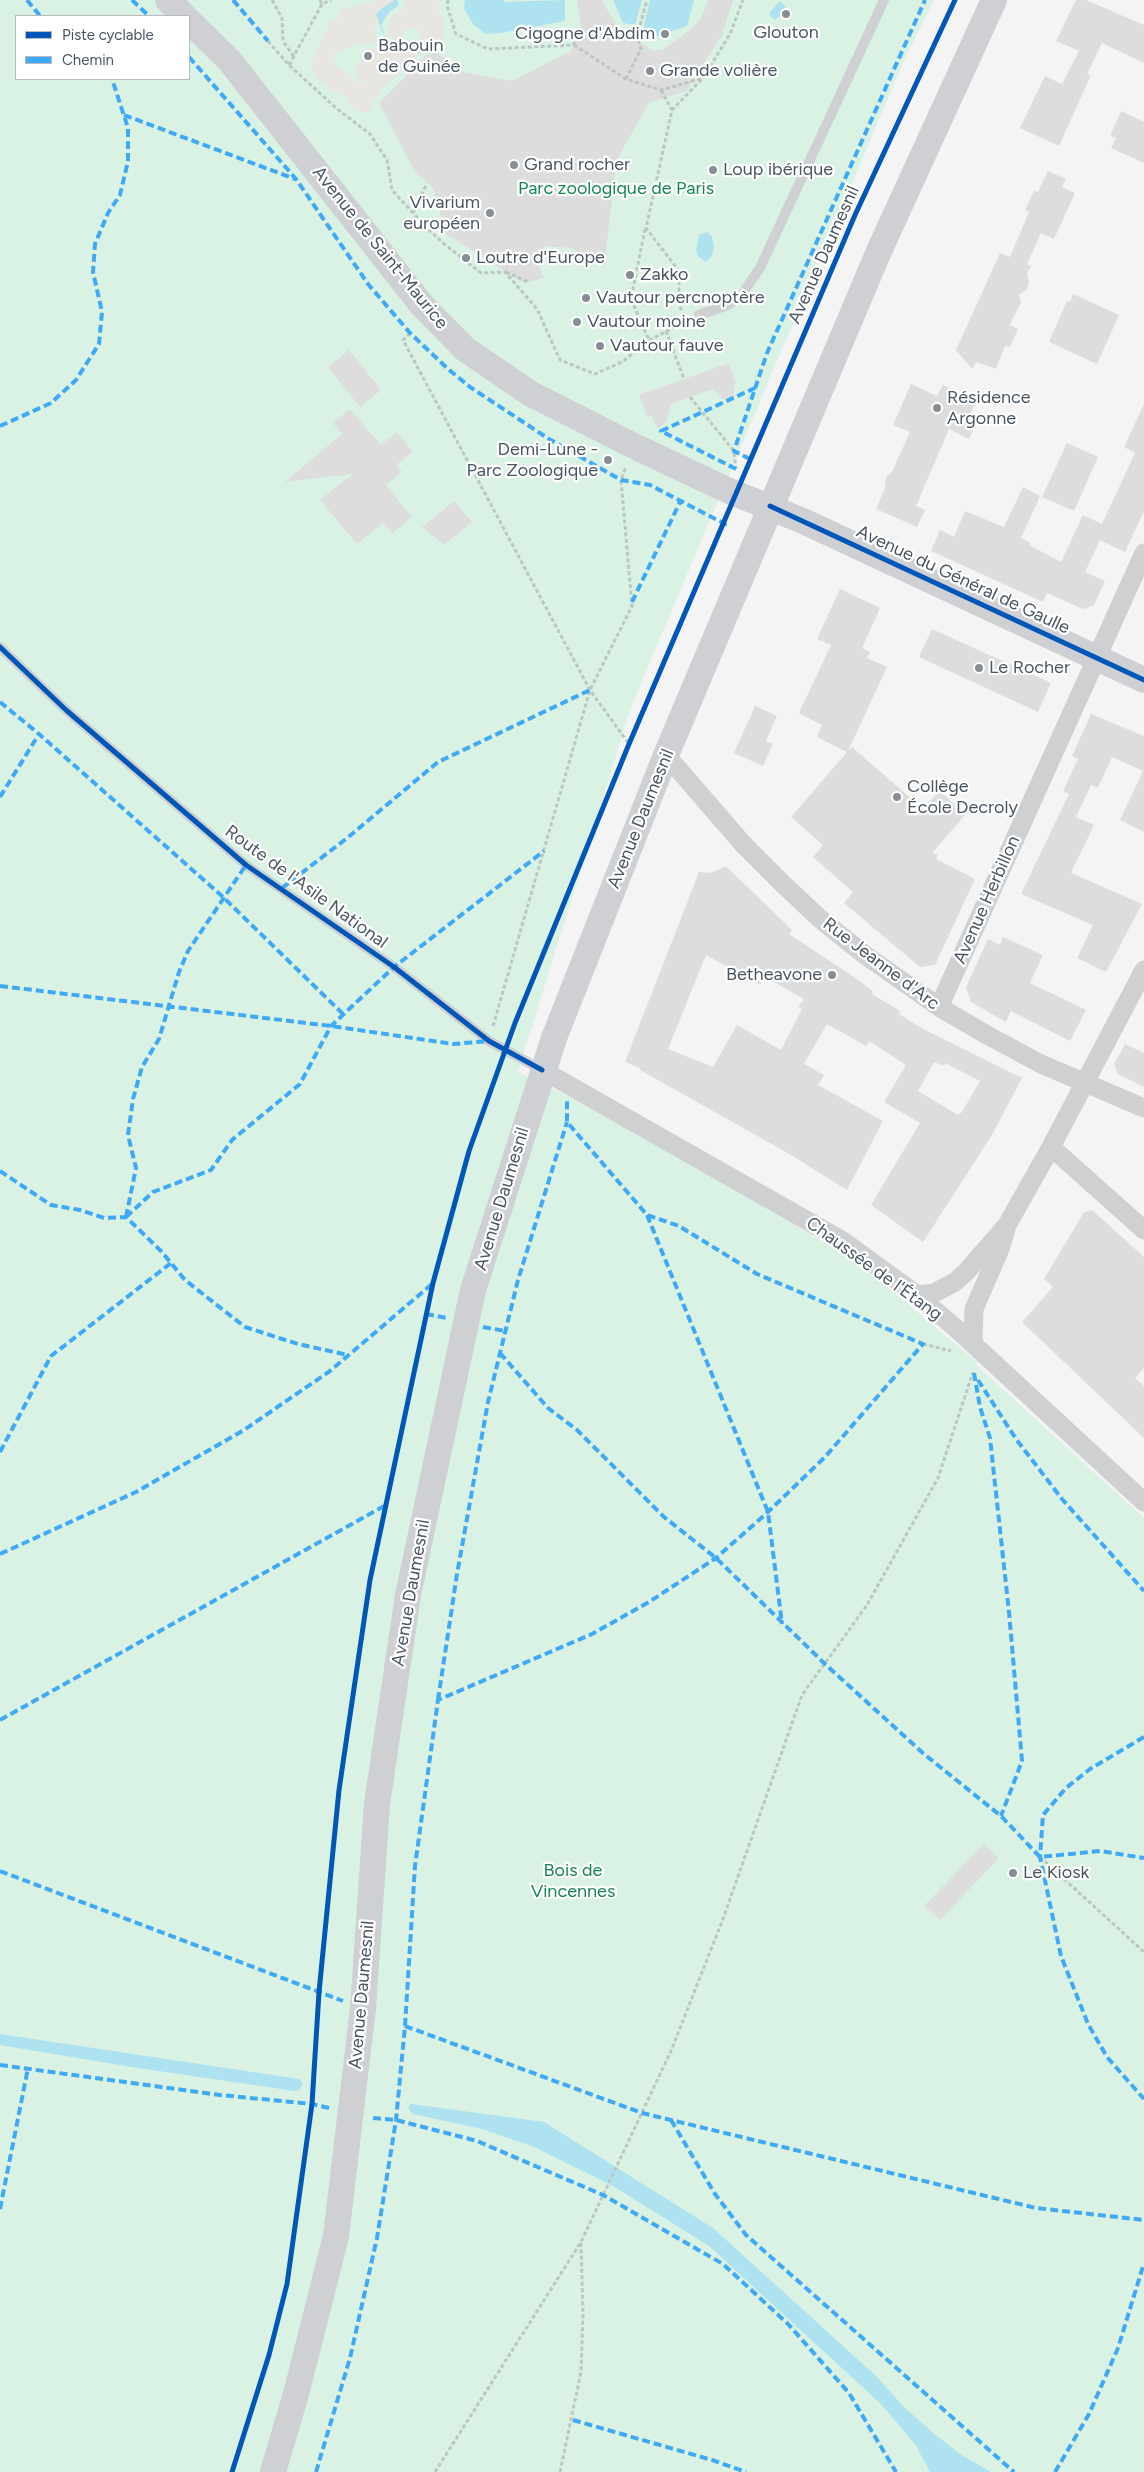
<!DOCTYPE html>
<html>
<head>
<meta charset="utf-8">
<style>
  body { margin:0 }
  #map { position:relative; width:1144px; height:2472px; overflow:hidden; background:#f4f4f4; font-family:Figtree,sans-serif }
  canvas { display:block }
  .legend { position:absolute; left:15px; top:15px; width:175px; height:65px; box-sizing:border-box; background:#fff; border:1px solid #b7bbc0; margin:0; padding:6px 9px; list-style:none; font-size:15px; color:#4a5661 }
  .legend li { display:flex; align-items:center; gap:10px; height:25px }
  .legend b { width:25px; border:1px solid #b7bbc0 }
</style>
</head>
<body>
<div id="map">
<canvas width="1144" height="2472"></canvas>
<ul class="legend">
<li><b style="height:6px;background:#0057b8"></b>Piste cyclable</li>
<li><b style="height:6px;background:#3fa9f5"></b>Chemin</li>
</ul>
</div>
<script>
const ctx = document.querySelector('canvas').getContext('2d');
ctx.lineJoin = 'round';
function paint(path, color) { ctx.fillStyle = color; ctx.fill(path, 'evenodd'); }
const toPath = rows => new Path2D(rows.map(r => 'M' + r).join(''));
function strokePath(path, color, width, dash) { ctx.strokeStyle = color; ctx.lineWidth = width; ctx.lineCap = dash ? 'butt' : 'round'; ctx.setLineDash(dash || []); ctx.stroke(path); }
function drawText(font, color, halo, rows, align = 'center') {
  ctx.font = font + ' Figtree,sans-serif'; ctx.lineWidth = 4.5; ctx.setLineDash([]); ctx.textBaseline = 'middle'; ctx.strokeStyle = halo; ctx.fillStyle = color; for (const [text, x, y, turn = 0] of rows) {
    ctx.save(); ctx.translate(x, y); ctx.rotate((+turn || 0) * Math.PI / 180); ctx.textAlign = isNaN(turn) ? turn : align; if (halo) ctx.strokeText(text, 0, 0); ctx.fillText(text, 0, 0); ctx.restore();
  }
}
paint(toPath([
  [0,0,934,0,902,65,631,707,518,1072,576,1100,749,1198,827,1244,879,1280,977,1362,975,1364,1144,1518,1144,2472,0,2472],
  [16,16,189,16,189,79,16,79]
]), '#d9f2e3');
paint(toPath([
  [375,0,396,0,381,9,375,18,377,23,374,28,376,38,380,39,381,42,384,41,384,37,387,39,382,44,394,44,395,42,387,30,393,23,389,23,393,14,402,11,406,3,402,0,438,0,440,5,438,13,443,19,444,34,442,41,434,49,428,45,381,90,369,111,362,113,353,109,346,96,333,92,330,87,316,77,312,70,312,62,323,35,331,22,338,20,339,12,346,7,353,8,360,3,368,5],
  [410,28,419,30,421,33,419,39,415,44,412,44,411,48,402,50,398,42,404,35,403,31],
  [357,40,360,45,372,42,379,46,377,49,370,47,366,58,354,67,358,78,362,80,361,84,355,82,347,72,339,69,333,58,335,53,353,46]
]), '#e7e6e1');
paint(toPath([
  [395,0,397,0,399,3,397,7,390,11,381,25,383,28,384,37,376,14,381,9],
  [465,0,503,0,505,2,565,0,565,21,501,33,486,34,473,24,464,9],
  [613,0,642,0,635,25,623,23],
  [650,0,694,0,687,26,657,36,643,29],
  [780,1,786,8,780,16,774,20,770,16,770,12],
  [707,232,712,237,714,248,712,256,706,262,698,256,696,250,699,235],
  [0,2034,299,2079,303,2084,299,2090,295,2091,138,2068,0,2045],
  [411,2104,544,2122,713,2228,876,2376,904,2407,932,2432,960,2454,991,2472,930,2472,915,2444,881,2404,709,2246,613,2186,532,2146,482,2129,413,2114,408,2108]
]), '#aee2f0');
paint(toPath([
  [577,0,601,0,618,27,653,51,664,49,693,28,702,16,708,0,733,0,722,35,686,91,649,103,617,159,604,266,571,248,544,246,537,262,544,278,524,283,446,234,433,187,414,170,379,103,433,49,462,72,512,81,571,51,581,26],
  [1076,0,1086,0,1144,25,1144,63,1102,43,1087,74,1091,75,1059,146,1020,128,1045,76,1062,84,1079,51,1056,41],
  [1121,111,1144,122,1144,163,1111,148,1116,138,1110,136],
  [1048,171,1066,179,1062,187,1075,193,1054,239,1041,233,1027,264,1031,266,1027,274,1029,283,1026,291,1019,294,1021,302,1010,325,1018,329,1010,347,1005,346,996,369,976,362,972,369,956,350,1000,253,1010,257,1029,212,1025,210,1034,191,1038,192],
  [1073,294,1119,315,1097,364,1049,342,1067,301,1070,302],
  [349,350,381,390,360,407,328,367],
  [729,363,736,384,734,385,734,396,729,399,722,399,713,389,671,404,667,421,658,429,651,416,647,417,639,395],
  [911,384,937,396,943,385,976,401,970,415,978,419,969,439,949,429,916,506,925,510,917,527,876,509,885,488,886,477,892,472,910,432,893,425],
  [1144,404,1144,511,1125,552,1100,540,1085,572,1105,581,1094,605,1083,609,1047,593,1043,602,931,551,940,530,954,537,965,511,1004,527,1023,487,1040,496,1021,538,1031,543,1029,545,1061,562,1083,515,1102,524,1135,453,1124,447],
  [350,409,381,445,397,432,413,452,396,465,402,472,386,485,412,517,393,533,383,523,357,544,320,500,353,474,285,482,342,434,333,423],
  [1067,443,1098,457,1074,511,1042,497],
  [454,501,472,522,444,545,422,527],
  [840,589,880,608,862,648,870,652,867,658,887,667,848,751,852,747,923,809,939,791,966,814,932,853,938,855,936,859,975,879,935,965,920,967,844,903,853,892,813,857,823,845,791,817,847,752,817,737,822,725,799,713,831,645,817,639],
  [932,629,1051,683,1038,712,919,657],
  [755,706,777,716,766,741,773,744,763,766,734,753],
  [1091,714,1144,736,1144,832,1120,820,1143,771,1112,757,1098,788,1091,785,1076,817,1094,825,1071,873,1142,904,1106,972,1077,958,1093,925,1021,894,1069,794,1063,791,1078,759,1072,756],
  [726,866,792,930,789,934,851,975,873,991,872,994,900,1011,899,1014,925,1030,1022,1078,992,1135,923,1242,871,1205,920,1123,884,1102,906,1065,869,1041,866,1046,827,1024,804,1064,824,1075,818,1085,883,1121,847,1190,786,1152,640,1070,640,1068,625,1062,699,872,711,873],
  [706,955,760,985,765,977,804,999,798,1007,802,1009,781,1050,737,1025,713,1067,668,1049],
  [934,1062,944,1066,945,1063,980,1081,962,1112,958,1115,918,1091],
  [1003,937,1043,955,1030,983,1086,1010,1070,1041,1011,1011,1006,1022,971,1002,966,987,988,939,1000,945],
  [1125,1044,1144,1053,1144,1087,1118,1074,1114,1064],
  [1092,1210,1144,1257,1144,1368,1135,1378,1144,1386,1144,1438,1022,1322,1053,1287,1044,1279,1084,1212],
  [984,1844,999,1858,940,1920,924,1906]
]), '#ddddde');
strokePath(toPath([
  [272,0,282,18,283,41,294,57],
  [320,0,322,4,331,0],
  [448,0,447,6,456,34,488,49,574,45,572,30],
  [268,41,289,65,336,108,370,134,387,160,392,190,425,226,443,243,481,273,505,272,537,309,560,360,595,374,622,362,650,340,685,321,679,304,679,271,646,228,672,110,703,78],
  [574,45,626,79,661,90,703,78,730,34,743,0],
  [289,65,322,4],
  [626,79,641,49,637,36,647,0],
  [661,90,672,110],
  [413,213,427,183],
  [645,229,631,299,649,340],
  [506,272,528,282],
  [666,331,684,379],
  [410,333,403,340,590,690,629,744],
  [690,397,734,451,736,469],
  [493,1026,590,690,632,606,621,480,626,467],
  [923,1344,951,1351],
  [1040,1857,1144,1952],
  [435,2472,581,2242,671,2051,723,1919,802,1695,867,1605,938,1478,973,1372],
  [560,2472,581,2372,583,2314,581,2243]
]), '#bcc7c4', 3, [4, 2.5]);
strokePath(toPath([
  [699,315,728,305,740,297,760,268,884,0],
  [0,647,66,710,246,865,394,967,489,1041,542,1070]
]), '#ced0d2', 10);
strokePath(toPath([
  [666,755,743,844,782,883,819,918,865,955,939,1007,987,1035,1041,1064,1144,1108],
  [939,1007,1144,553],
  [542,1070,843,1241,917,1295,959,1331,1144,1502],
  [1051,1147,1144,1230],
  [1007,1225,1051,1147,1144,970],
  [917,1295,934,1293,955,1282,966,1272,1007,1225,1000,1249,974,1309,973,1344]
]), '#ced0d2', 19);
strokePath(toPath([
  [168,0,184,16],
  [189,21,229,60,421,304,465,349,531,394,636,447,727,490,803,521,1144,680],
  [273,2472,296,2394,336,2236,363,2008,377,1804,408,1595,473,1290,554,1038,666,755,879,251,994,0]
]), '#ced0d4', 26);
strokePath(toPath([
  [27,0,40,16],
  [132,0,149,16],
  [233,0,268,41],
  [189,57,296,179,368,284,410,333,448,369,470,387,549,439,621,480,650,485,725,524,724,527],
  [124,115,295,179],
  [0,426,51,403,76,380,99,344,102,312,93,272,95,244,108,213,120,195,128,161,128,128,112,79],
  [750,459,734,451,767,353,925,0],
  [736,469,661,431,755,388],
  [632,602,681,500],
  [0,702,39,734,223,897,343,1014],
  [0,797,39,734],
  [282,888,346,839,438,762,590,690],
  [0,986,331,1026,453,1044,489,1041],
  [0,1171,51,1205,80,1210,104,1218,126,1217,161,1251,185,1280,245,1327,298,1344,348,1355],
  [647,1215,768,1512,782,1624],
  [126,1217,153,1192,211,1170,232,1140,300,1084,331,1026,394,967,544,851],
  [126,1217,136,1168,128,1135,133,1099,142,1067,159,1039,179,972,188,951,246,865],
  [426,1314,447,1318],
  [483,1327,505,1331],
  [500,1353,548,1408,577,1430,664,1517,716,1558,825,1664,924,1754,1001,1816,1040,1857,1100,1851,1144,1858],
  [974,1373,980,1407,990,1438,1009,1612,1022,1761,1001,1816],
  [978,1380,1016,1439,1062,1499,1144,1591],
  [0,1452,51,1356,171,1263],
  [0,1554,136,1492,244,1430,330,1371,432,1284],
  [438,1700,457,1574,488,1402,518,1280,567,1122],
  [0,1720,386,1505],
  [1144,1737,1090,1769,1066,1788,1043,1815,1040,1857,1061,1956,1088,2024,1107,2057,1144,2099],
  [0,1871,343,2001],
  [405,2026,642,2113,1036,2208,1144,2220],
  [0,2065,220,2095,312,2104,333,2109],
  [373,2118,396,2120,477,2141,603,2195,723,2264,788,2324,849,2393,896,2472],
  [671,2120,715,2194,746,2235,1014,2472],
  [0,2209,28,2068],
  [573,2420,712,2460,746,2472],
  [316,2472,350,2358,377,2238,396,2120,405,2026,415,1866,438,1700,592,1634,649,1602,716,1558,768,1512,825,1457,923,1344,757,1274,679,1226,647,1215,567,1122,567,1099],
  [1055,2472,1089,2414,1118,2348,1144,2263]
]), '#3fa9f5', 4, [8, 4]);
strokePath(toPath([
  [770,506,1144,680],
  [0,647,66,710,246,865,394,967,489,1041,542,1070],
  [232,2472,269,2355,287,2284,312,2104,319,1992,339,1790,370,1580,433,1283,469,1151,515,1023,629,744,855,215,955,0]
]), '#0057b8', 5);
for (const [x, y, r, color] of [
  [786,14,5,"#868d94"],
  [665,34,5,"#868d94"],
  [368,56,5,"#868d94"],
  [650,71,5,"#868d94"],
  [514,165,5,"#868d94"],
  [713,170,5,"#868d94"],
  [490,213,5,"#868d94"],
  [466,258,5,"#868d94"],
  [630,275,5,"#868d94"],
  [586,298,5,"#868d94"],
  [577,322,5,"#868d94"],
  [600,346,5,"#868d94"],
  [937,408,5,"#868d94"],
  [608,460,5,"#868d94"],
  [979,668,5,"#868d94"],
  [897,797,5,"#868d94"],
  [832,975,5,"#868d94"],
  [1013,1873,5,"#868d94"]
]) { const dot = new Path2D(); dot.arc(x, y, r, 0, 2 * Math.PI); ctx.fillStyle = color; ctx.fill(dot); strokePath(dot, '#fff', 2); }
drawText('18px', '#4a5661', '#fff', [
  ["Glouton",786,33,"center"],
  ["Cigogne d'Abdim",655,34,"right"],
  ["Babouin",378,46],
  ["de Guinée",378,67],
  ["Grande volière",660,71],
  ["Grand rocher",524,165],
  ["Loup ibérique",723,170],
  ["Vivarium",480,203,"right"],
  ["européen",480,224,"right"],
  ["Loutre d'Europe",476,258],
  ["Zakko",640,275],
  ["Vautour percnoptère",596,298],
  ["Vautour moine",587,322],
  ["Vautour fauve",610,346],
  ["Résidence",947,398],
  ["Argonne",947,419],
  ["Demi-Lune -",598,450,"right"],
  ["Parc Zoologique",598,471,"right"],
  ["Le Rocher",989,668],
  ["Collège",907,787],
  ["École Decroly",907,808],
  ["Betheavone",822,975,"right"],
  ["Le Kiosk",1023,1873]
], 'left');
drawText('18px', '#17864f', '#fff', [
  ["Parc zoologique de Paris",616,189],
  ["Bois de",573,1871],
  ["Vincennes",573,1892]
]);
drawText('18px', '#4a5661', '#fff', [
  ["Avenue de Saint-Maurice",380,248,51],
  ["Avenue Daumesnil",824,255,-66],
  ["Avenue du Général de Gaulle",963,580,25],
  ["Avenue Daumesnil",641,819,-68],
  ["Route de l'Asile National",306,887,36],
  ["Avenue Herbillon",987,900,-66],
  ["Rue Jeanne d'Arc",881,964,37],
  ["Avenue Daumesnil",502,1199,-73],
  ["Chaussée de l'Étang",874,1269,36],
  ["Avenue Daumesnil",411,1593,-80],
  ["Avenue Daumesnil",362,1995,-85]
]);
</script>
</body>
</html>
